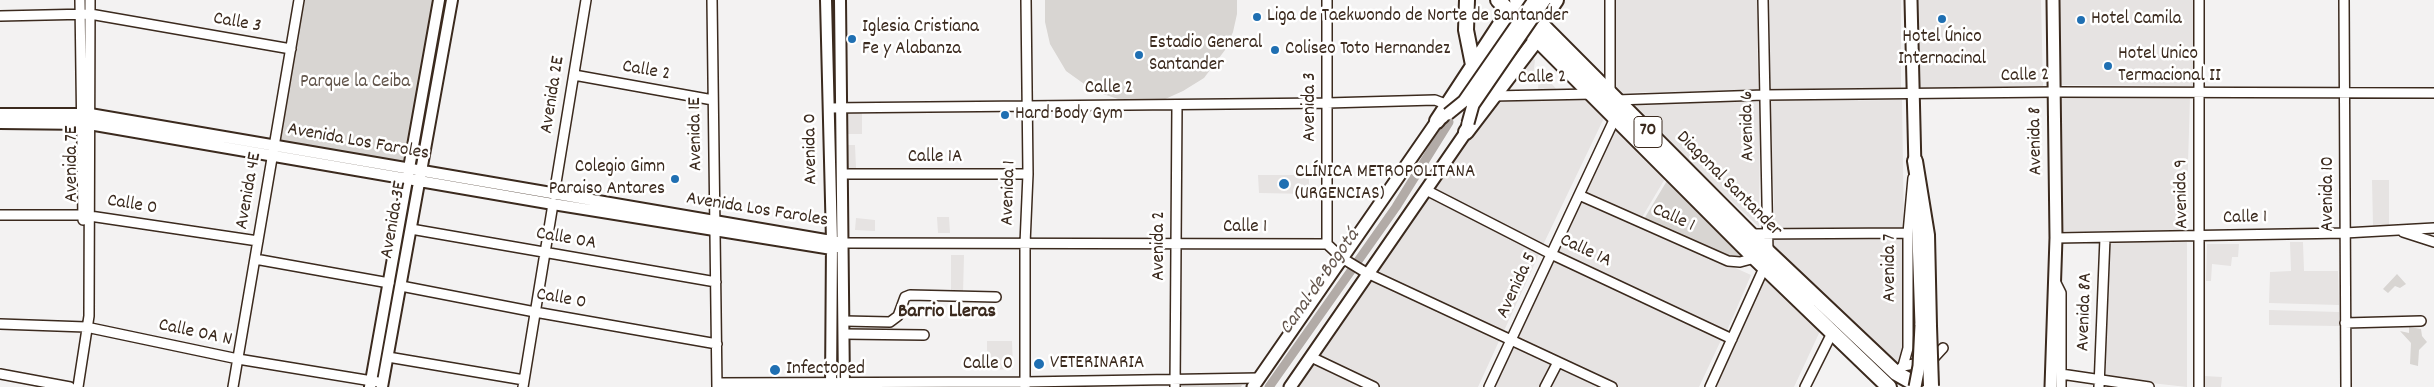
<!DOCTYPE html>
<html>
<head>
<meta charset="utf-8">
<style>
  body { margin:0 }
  canvas { display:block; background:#f3f2f2 }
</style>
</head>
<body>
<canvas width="2434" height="387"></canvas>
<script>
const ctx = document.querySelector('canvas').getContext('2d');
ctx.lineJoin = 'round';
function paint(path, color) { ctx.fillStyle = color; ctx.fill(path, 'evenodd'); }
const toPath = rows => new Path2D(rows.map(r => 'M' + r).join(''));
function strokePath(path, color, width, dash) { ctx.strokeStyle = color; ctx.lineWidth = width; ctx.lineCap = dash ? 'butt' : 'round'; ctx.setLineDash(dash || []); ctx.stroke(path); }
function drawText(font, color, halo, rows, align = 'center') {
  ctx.font = font + ' Dekko,sans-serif'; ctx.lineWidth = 5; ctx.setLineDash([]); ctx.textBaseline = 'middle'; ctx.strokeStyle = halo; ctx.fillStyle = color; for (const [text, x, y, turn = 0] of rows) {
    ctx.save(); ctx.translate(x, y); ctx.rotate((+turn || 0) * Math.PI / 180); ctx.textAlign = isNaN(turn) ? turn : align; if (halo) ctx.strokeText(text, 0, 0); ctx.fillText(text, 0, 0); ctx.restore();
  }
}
paint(toPath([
  [1615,0,1757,0,1758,90,1613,93],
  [1769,0,1901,0,1901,90,1770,91],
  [1911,0,2041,0,2043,86,1913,91],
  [2058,0,2194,0,2194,86,2056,85],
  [1528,54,1535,60,1533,77,1521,75,1522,67],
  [1539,75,1544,75,1559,92,1538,90],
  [2190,96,2186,232,2058,231,2055,98],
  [1584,97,1604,118,1543,245,1434,188,1482,112,1503,101],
  [1902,100,1904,230,1775,232,1770,101],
  [1624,101,1760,102,1759,227,1643,119],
  [847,113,862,113,862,134,848,134],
  [1613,128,1666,177,1641,219,1585,195,1584,191],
  [847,145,855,145,856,168,847,168],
  [1258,175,1309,175,1309,194,1259,193],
  [2372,180,2389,180,2389,226,2373,226],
  [1003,192,1012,192,1012,213,1005,213,1002,210],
  [1429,197,1540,252,1503,333,1376,274],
  [1578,197,1751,275,1726,333,1554,251],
  [937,217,949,217,950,233,938,233],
  [856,218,875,220,875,231,855,230],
  [1904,238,1903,363,1898,368,1770,250,1773,239],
  [2105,241,2187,242,2187,387,2106,378],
  [2290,242,2303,242,2304,271,2338,271,2339,305,2269,303,2270,272,2291,271],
  [2207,244,2239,244,2238,257,2232,257,2231,266,2212,264,2211,281,2206,281],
  [951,255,964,255,963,294,951,294],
  [1553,257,1722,338,1699,387,1620,387,1514,339],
  [1765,277,1821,329,1794,387,1713,387],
  [1373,280,1500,339,1478,387,1380,387,1319,357],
  [2269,310,2339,312,2339,326,2269,325],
  [987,341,1012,341,1013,369,987,370],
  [1511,343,1606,387,1491,387],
  [1314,362,1365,387,1297,387],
  [2204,376,2222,377,2221,387,2203,387]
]), '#e6e3e2');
paint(toPath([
  [305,0,437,0,407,164,277,142],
  [1045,0,1237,0,1237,14,1233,32,1225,50,1204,78,1183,91,1163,100,1138,101,1118,99,1094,91,1066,71,1050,44,1045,22],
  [1668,179,1749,256,1736,260,1644,219],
  [2397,274,2406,284,2400,288,2395,286,2388,293,2383,289],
  [2409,327,2421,329,2422,336,2427,342,2419,350,2418,366,2410,364,2411,343,2400,331,2409,333],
  [1176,383,1242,385,1241,387,1176,387]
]), '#d8d5d2');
strokePath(toPath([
  [1269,387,1396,207,1449,122]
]), '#b2aba7', 9);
const minor = toPath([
  [80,0,83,220],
  [712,0,717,387],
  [1327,0,1327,244],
  [1763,0,1768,252],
  [2344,0,2346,387],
  [0,16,90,14,291,49],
  [574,75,713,100],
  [1610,94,1610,0],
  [1492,96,1593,94],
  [1616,100,1764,95,2054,92,2434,93],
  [829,108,1327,103,1435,100,1448,105],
  [842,174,1028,174],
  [1426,190,1551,254,1732,339],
  [554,195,586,0],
  [1579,195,1728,261,1740,262,1755,258],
  [0,215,83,215,258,241],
  [411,229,716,282],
  [2403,232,2434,242],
  [1751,234,1908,233],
  [2056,238,2345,233,2434,228],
  [843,243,1327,244,1342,258,1365,272,1612,387],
  [255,259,389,283],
  [2055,281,2061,293,2061,387],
  [401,286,535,312,717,344],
  [844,321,890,322,898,316,905,297,910,295,996,297],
  [2345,323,2421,321],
  [0,324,86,327,238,359,378,382],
  [844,334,924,335],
  [388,357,524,380],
  [1311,357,1374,387],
  [1903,366,1931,361,1943,348],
  [1896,373,1903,366,1908,348,1908,233,1913,178],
  [0,374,70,387],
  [2061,374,2149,387],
  [717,383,1025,382,1259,378],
  [78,387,89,316,90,0],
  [233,387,299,0],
  [523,387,553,204],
  [1025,387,1025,244,1028,174,1026,0],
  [1175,387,1177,105],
  [1489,387,1615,118],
  [1545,387,1558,362],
  [1710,387,1764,268],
  [1805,387,1832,333],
  [2099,387,2105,238],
  [2199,387,2199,0]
]);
const tertiary = toPath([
  [826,0,832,241,831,387],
  [840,0,844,387],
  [0,114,90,114,843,243],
  [0,123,89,124,553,204,832,249,843,243],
  [370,387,439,0],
  [382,387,452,0]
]);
const secondary = toPath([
  [1911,0,1915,168],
  [1917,207,1921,325],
  [1253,387,1437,121,1443,117],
  [1290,387,1466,132,1468,124],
  [2051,387,2056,238,2053,0]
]);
const primary = toPath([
  [1467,0,1466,30,1473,65],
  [1498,0,1755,258,1889,387],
  [1517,0,1768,252,1896,373,1921,387],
  [1540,23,1556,0],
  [1437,121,1509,11],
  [1466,132,1537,39],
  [1915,161,1927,235,1929,326]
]);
strokePath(minor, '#3b2a1e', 12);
strokePath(tertiary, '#3b2a1e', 14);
strokePath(secondary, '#3b2a1e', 15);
strokePath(primary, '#3b2a1e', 18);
strokePath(minor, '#fff', 9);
strokePath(tertiary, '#fff', 10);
strokePath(secondary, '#fff', 11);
strokePath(primary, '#fff', 14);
const secondaryBridge = toPath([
  [1448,114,1464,101,1534,0],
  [1468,123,1473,105,1545,0],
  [1915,387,1919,366,1921,325]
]);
const primaryBridge = toPath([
  [1929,326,1931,386]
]);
strokePath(secondaryBridge, '#3b2a1e', 15, []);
strokePath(primaryBridge, '#3b2a1e', 18, []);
strokePath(secondaryBridge, '#fff', 11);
strokePath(primaryBridge, '#fff', 14);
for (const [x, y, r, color] of [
  [1257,17,5,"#1f6fb2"],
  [1942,19,5,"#1f6fb2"],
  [2081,20,5,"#1f6fb2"],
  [852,39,5,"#1f6fb2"],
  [1275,50,5,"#1f6fb2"],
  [1139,55,5,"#1f6fb2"],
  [2108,66,5,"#1f6fb2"],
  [1005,115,5,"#1f6fb2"],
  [675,179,5,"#1f6fb2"],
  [1284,184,6,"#1f6fb2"],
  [1039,364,6,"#1f6fb2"],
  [775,370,6,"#1f6fb2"]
]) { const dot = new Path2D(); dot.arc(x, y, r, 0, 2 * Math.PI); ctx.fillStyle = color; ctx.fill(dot); strokePath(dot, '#fff', 2); }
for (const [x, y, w] of [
  [1648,132,28]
]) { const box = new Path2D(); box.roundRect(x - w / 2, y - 15.5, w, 31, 4); ctx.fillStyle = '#fff'; ctx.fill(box); strokePath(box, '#3b2a1e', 1); }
drawText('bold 18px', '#3b2a1e', null, [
  ["70",1648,132]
]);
drawText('19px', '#3b2a1e', '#fff', [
  ["Liga de Taekwondo de Norte de Santander",1267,17],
  ["Hotel Camila",2091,20],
  ["Iglesia Cristiana",862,28],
  ["Fe y Alabanza",862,50],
  ["Hotel Único",1942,38,"center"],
  ["Internacinal",1942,60,"center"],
  ["Estadio General",1149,44],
  ["Santander",1149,66],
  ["Coliseo Toto Hernandez",1285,50],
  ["Hotel Unico",2118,55],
  ["Termacional II",2118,77],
  ["Hard Body Gym",1015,115],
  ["Colegio Gimn",665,168,"right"],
  ["Paraiso Antares",665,190,"right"],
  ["CLÍNICA METROPOLITANA",1295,173],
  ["(URGENCIAS)",1295,195],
  ["VETERINARIA",1050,364],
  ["Infectoped",786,370]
], 'left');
drawText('19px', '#3b2a1e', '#fff', [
  ["Calle 3",237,24,10],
  ["Calle 2",646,72,10],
  ["Calle 2",2025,77,-1],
  ["Calle 2",1542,79,-1],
  ["Calle 2",1109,89],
  ["Avenida 2E",554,95,-81],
  ["Avenida 3",1311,107,-90],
  ["Avenida 6",1749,126,-91],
  ["Avenida 1E",697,134,-91],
  ["Avenida 8",2037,141,-91],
  ["Avenida Los Faroles",358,143,10],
  ["Avenida 0",812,149,-91],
  ["Calle 1A",935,158],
  ["Avenida 7E",73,164,-90],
  ["Diagonal Santander",1728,185,45],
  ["Avenida 4E",250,191,-80],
  ["Avenida 1",1010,193,-88],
  ["Avenida 9",2183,194,-91],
  ["Avenida 10",2329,194,-90],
  ["Calle 0",132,206,9],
  ["Avenida Los Faroles",757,211,9],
  ["Calle 1",1673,219,24],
  ["Calle 1",2245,219,-1],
  ["Avenida 3E",395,220,-80],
  ["Calle 1",1245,228],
  ["Calle 0A",566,240,10],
  ["Avenida 2",1160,246,-90],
  ["Calle 1A",1585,252,25],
  ["Avenida 7",1891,268,-90],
  ["Avenida 5",1518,286,-65],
  ["Calle 0",561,300,10],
  ["Avenida 8A",2086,312,-88],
  ["Calle 0A N",195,334,12],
  ["Calle 0",988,365]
]);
drawText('19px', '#62554b', '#fff', [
  ["Parque la Ceiba",355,83]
]);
drawText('italic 20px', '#65574e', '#fff', [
  ["Canal de Bogotá",1321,283,-55]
]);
drawText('bold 20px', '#3b2a1e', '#fff', [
  ["Barrio Lleras",947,313]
]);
</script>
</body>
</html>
